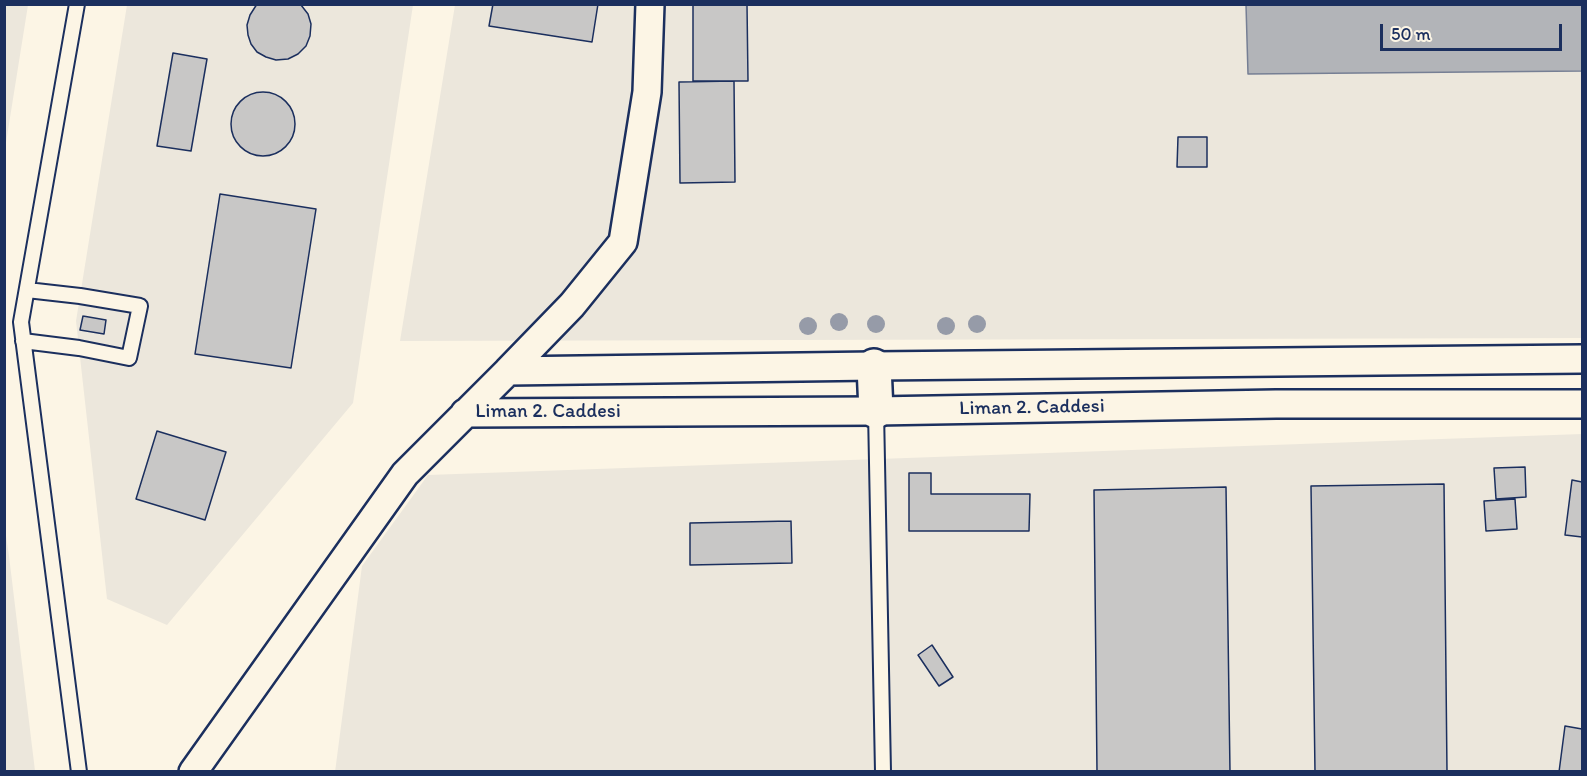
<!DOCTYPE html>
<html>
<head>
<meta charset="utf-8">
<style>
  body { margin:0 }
  #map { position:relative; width:1587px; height:776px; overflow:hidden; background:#fcf5e5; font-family:Itim,sans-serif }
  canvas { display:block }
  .frame { position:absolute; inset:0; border:6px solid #1b2f5e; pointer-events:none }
  .scale { position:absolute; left:1380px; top:24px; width:182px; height:27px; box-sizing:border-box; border:3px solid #1b2f5e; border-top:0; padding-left:8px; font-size:18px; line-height:21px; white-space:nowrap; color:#1b2f5e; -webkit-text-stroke:4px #fcf5e5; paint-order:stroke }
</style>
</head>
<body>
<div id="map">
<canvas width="1587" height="776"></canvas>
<div class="frame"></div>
<div class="scale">50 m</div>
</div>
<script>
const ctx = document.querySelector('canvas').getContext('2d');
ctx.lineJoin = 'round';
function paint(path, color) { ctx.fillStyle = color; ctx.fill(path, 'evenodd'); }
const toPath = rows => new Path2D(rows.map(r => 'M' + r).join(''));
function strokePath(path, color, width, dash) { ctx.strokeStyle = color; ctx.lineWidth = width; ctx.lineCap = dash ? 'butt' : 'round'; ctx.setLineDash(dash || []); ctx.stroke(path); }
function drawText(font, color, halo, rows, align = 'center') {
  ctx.font = font + ' Itim,sans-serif'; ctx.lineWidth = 5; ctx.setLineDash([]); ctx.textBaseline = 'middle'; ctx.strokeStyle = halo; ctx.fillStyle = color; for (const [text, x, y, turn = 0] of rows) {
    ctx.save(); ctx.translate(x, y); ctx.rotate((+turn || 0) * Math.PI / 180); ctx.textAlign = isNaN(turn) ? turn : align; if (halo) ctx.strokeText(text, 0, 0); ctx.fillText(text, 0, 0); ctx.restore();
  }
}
paint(toPath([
  [5,4,28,5,5,149,4,5],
  [127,5,413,5,353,403,167,625,107,599,76,321],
  [455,5,1246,5,1248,74,1582,71,1582,338,400,341],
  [1582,434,1582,771,335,772,362,566,428,475],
  [5,529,9,556,35,771,5,771]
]), '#ece7dc');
const water = toPath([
  [1246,5,1582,5,1582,71,1248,74,1246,5]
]);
paint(water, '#b2b4b8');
strokePath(water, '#767f94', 1.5);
const building = toPath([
  [257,4,301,5,308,14,311,24,310,36,306,46,298,54,288,59,276,60,266,57,257,52,251,44,248,35,247,25,250,15,257,4],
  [493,4,598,4,592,42,489,26,493,4],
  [693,4,747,4,748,81,693,81,693,4],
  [173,53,207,59,191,151,157,146,173,53],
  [734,81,735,182,680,183,679,82,734,81],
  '231 124a32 32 0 1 1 64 0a32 32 0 1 1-64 0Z',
  [1178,137,1207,137,1207,167,1177,167,1178,137],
  [220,194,316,209,291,368,195,354,220,194],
  [83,316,106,320,104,334,80,330,83,316],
  [157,431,226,452,205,520,136,499,157,431],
  [1525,467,1526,497,1496,499,1494,468,1525,467],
  [909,473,931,473,931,494,1030,494,1029,531,909,531,909,473],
  [1572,480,1582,482,1582,537,1565,535,1572,480],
  [1444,484,1447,772,1315,772,1311,486,1444,484],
  [1226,487,1230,772,1097,772,1094,490,1226,487],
  [1515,499,1517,529,1486,531,1484,501,1515,499],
  [791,521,792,563,690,565,690,523,791,521],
  [932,645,953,677,939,686,918,655,932,645],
  [1565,726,1582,729,1582,772,1559,772,1565,726]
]);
paint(building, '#c8c7c6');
strokePath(building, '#1b2f5e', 1.5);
const service = toPath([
  [77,4,21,322,79,772],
  [23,341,79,348,129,358,140,306,80,296,27,290],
  [876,411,883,772]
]);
const minor = toPath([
  [508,371,572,305,623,242,647,92,650,4],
  [465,413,876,411,1276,404,1582,404],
  [193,772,405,474,508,371,874,366,1582,359]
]);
const tertiary = toPath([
  [874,366,876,411]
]);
strokePath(service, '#1b2f5e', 18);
strokePath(minor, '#1b2f5e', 32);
strokePath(tertiary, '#1b2f5e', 38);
strokePath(service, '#fcf5e5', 14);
strokePath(minor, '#fcf5e5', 27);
strokePath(tertiary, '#fcf5e5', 33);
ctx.fillStyle = '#969ba8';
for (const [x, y] of [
  [839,322],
  [876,324],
  [977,324],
  [808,326],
  [946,326]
]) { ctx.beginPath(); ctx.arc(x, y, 9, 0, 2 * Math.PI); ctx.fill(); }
drawText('20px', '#1b2f5e', '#fcf5e5', [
  ["Liman 2. Caddesi",1032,408,-1],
  ["Liman 2. Caddesi",548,412]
]);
</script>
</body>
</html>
